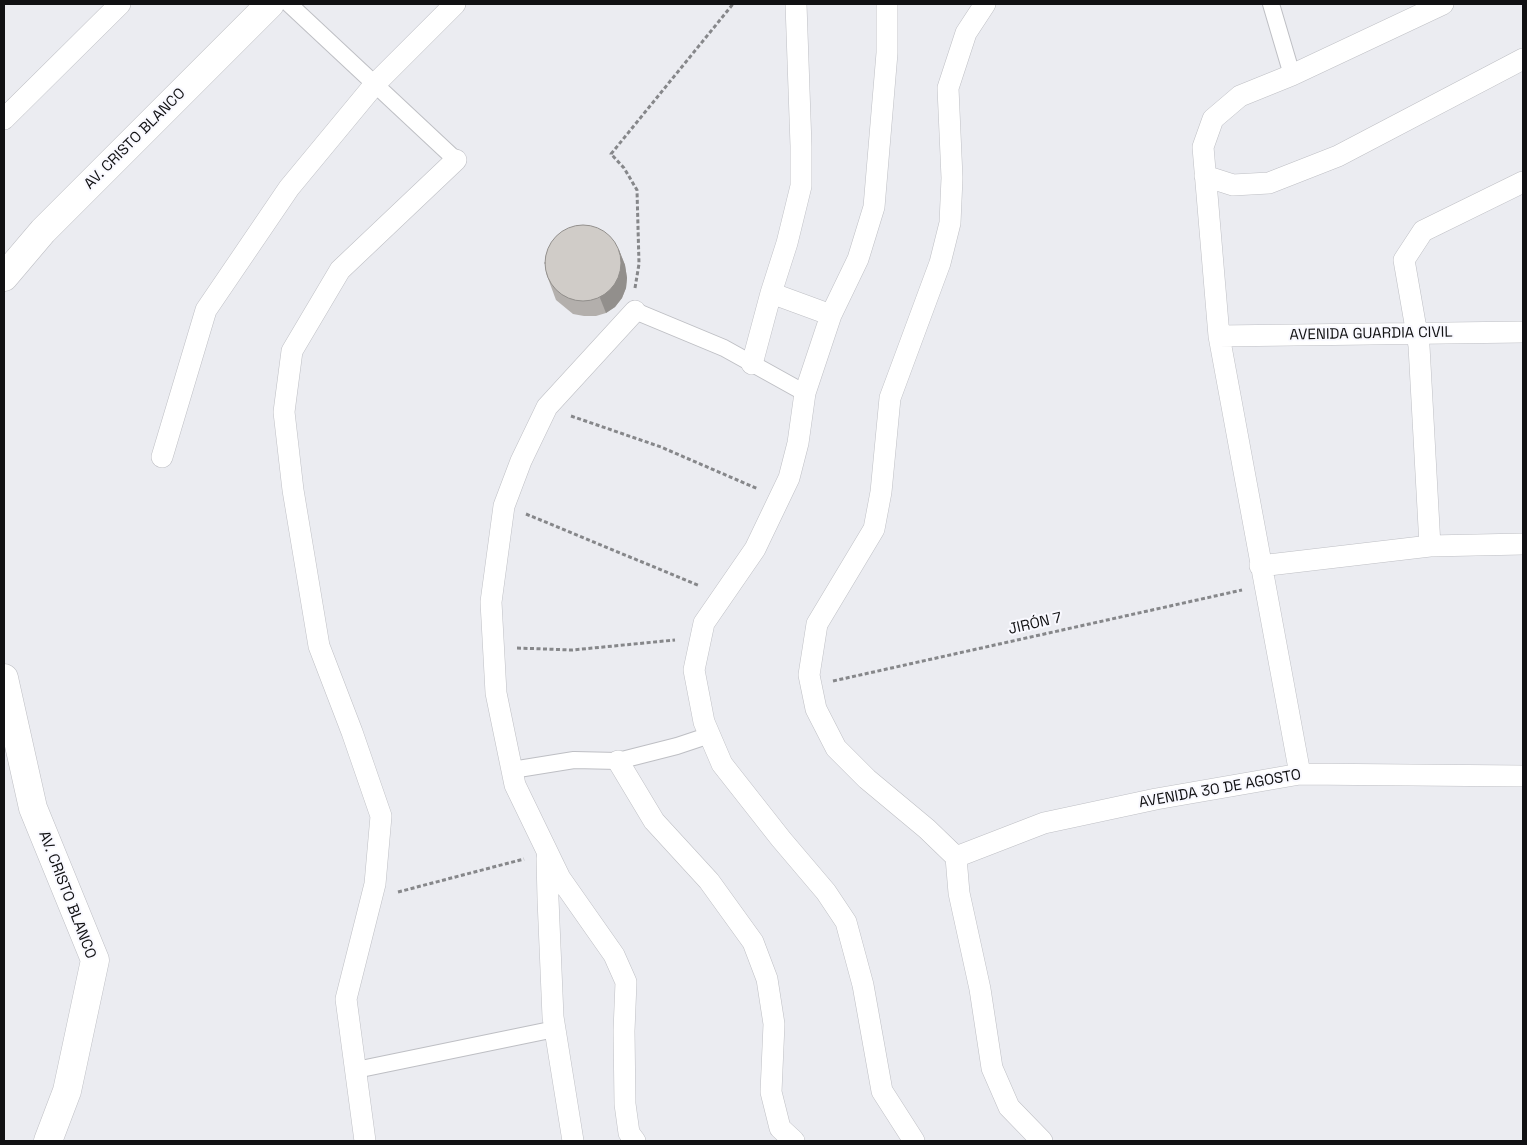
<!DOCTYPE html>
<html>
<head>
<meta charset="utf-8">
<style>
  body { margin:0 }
  #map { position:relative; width:1527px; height:1145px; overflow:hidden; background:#ebecf1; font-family:"Space Grotesk",sans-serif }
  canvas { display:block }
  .frame { position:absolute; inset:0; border:5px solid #111113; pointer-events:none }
</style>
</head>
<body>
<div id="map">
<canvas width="1527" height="1145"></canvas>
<div class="frame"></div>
</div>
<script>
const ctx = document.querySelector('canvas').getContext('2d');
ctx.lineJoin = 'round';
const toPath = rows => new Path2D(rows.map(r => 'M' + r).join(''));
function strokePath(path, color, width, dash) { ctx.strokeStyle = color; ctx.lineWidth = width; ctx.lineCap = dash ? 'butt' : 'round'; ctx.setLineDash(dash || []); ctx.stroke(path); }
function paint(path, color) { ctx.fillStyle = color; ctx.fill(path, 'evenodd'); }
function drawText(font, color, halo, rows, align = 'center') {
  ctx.font = font + ' "Space Grotesk",sans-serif'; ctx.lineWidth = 4; ctx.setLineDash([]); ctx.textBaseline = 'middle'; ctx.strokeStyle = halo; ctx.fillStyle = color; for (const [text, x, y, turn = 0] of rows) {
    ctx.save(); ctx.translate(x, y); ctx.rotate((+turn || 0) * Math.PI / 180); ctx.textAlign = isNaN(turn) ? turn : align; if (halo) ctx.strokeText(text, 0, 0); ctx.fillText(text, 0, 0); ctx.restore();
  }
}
const pedestrian = toPath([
  [289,4,456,160],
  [1271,4,1292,75],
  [635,311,724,348,805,393],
  [512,770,574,760,618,761,677,746,710,735],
  [356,1070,555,1029]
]);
const minor = toPath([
  [887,4,887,53,874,207,858,259,831,315,805,393,798,443,789,478,755,549,704,623,694,670,704,722,722,764,781,839,826,892,846,922,863,985,882,1091,914,1141],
  [985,4,966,33,948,88,952,178,950,223,940,263,890,398,881,492,874,529,817,624,809,675,816,709,836,748,867,779,927,829,956,857,959,893,980,989,992,1068,1009,1107,1042,1141],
  [4,119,120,4],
  [1205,176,1233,185,1269,183,1338,156,1523,59],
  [771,293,831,315],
  [1219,336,1523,332],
  [752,364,771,293,787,243,801,186,801,146,796,4],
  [162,457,206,310,289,188,375,84,455,4],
  [1430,546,1419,346,1404,260,1423,231,1523,182],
  [1260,566,1430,546,1523,544],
  [618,761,654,821,709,881,753,942,767,979,774,1024,771,1092,780,1128,794,1141],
  [1300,774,1219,336,1203,147,1213,119,1240,96,1292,75,1443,4],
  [956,857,1044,823,1156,799,1300,774,1523,776],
  [547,858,548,899,553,1017,573,1141],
  [365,1141,346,999,375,884,381,816,352,732,319,646,293,490,284,412,292,351,340,270,456,160],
  [635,1141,629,1133,625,1104,624,1031,626,982,614,955,560,878,515,785,496,693,491,602,504,506,521,461,547,407,635,311]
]);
const tertiary = toPath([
  [4,277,43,231,270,4],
  [4,678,33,808,95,960,67,1091,48,1141]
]);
strokePath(pedestrian, '#bebfc4', 18);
strokePath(minor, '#bebfc4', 22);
strokePath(tertiary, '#bebfc4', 29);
strokePath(toPath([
  [635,288,639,264,637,190,624,168,611,154,733,4],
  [571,416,661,447,758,489],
  [526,514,700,586],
  [517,648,572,650,675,640],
  [833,681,1242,590],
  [398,892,524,859]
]), '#86878a', 3, [4, 2.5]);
strokePath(pedestrian, '#fff', 16);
strokePath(minor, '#fff', 21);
strokePath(tertiary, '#fff', 28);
paint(toPath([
  [619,250,625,265,627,278,626,288,622,298,615,307,606,313,596,316,584,316,573,314,556,300,546,273]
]), '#b3afac');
paint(toPath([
  [619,250,625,265,627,278,626,288,622,298,615,307,606,313,600,298]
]), '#928f8c');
const building = toPath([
  '545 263a38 38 0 1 1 76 0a38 38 0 1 1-76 0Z'
]);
paint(building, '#d0ccc8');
strokePath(building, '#928f8c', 1);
drawText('15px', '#111113', '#f9f9ff', [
  ["AV. CRISTO BLANCO",135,139,-45],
  ["AVENIDA GUARDIA CIVIL",1371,334,-1],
  ["JIRÓN 7",1035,624,-13],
  ["AVENIDA 30 DE AGOSTO",1220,789,-10],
  ["AV. CRISTO BLANCO",67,895,69]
]);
</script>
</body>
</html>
